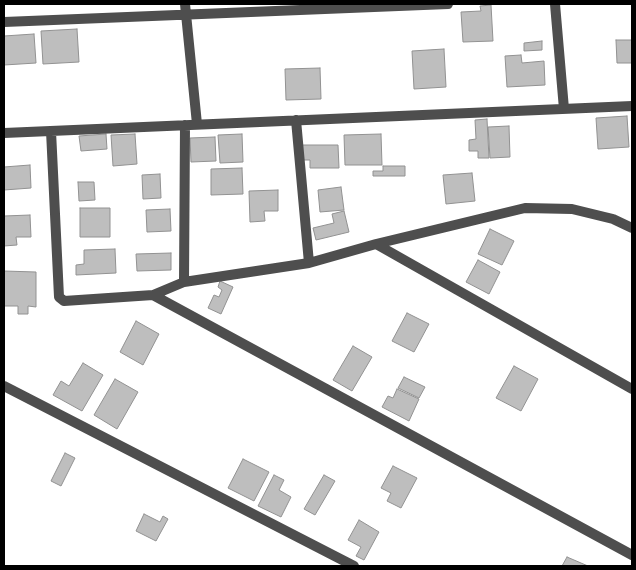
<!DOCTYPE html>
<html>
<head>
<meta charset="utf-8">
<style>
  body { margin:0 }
  #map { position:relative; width:636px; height:570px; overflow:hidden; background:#fff; font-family:"Work Sans",sans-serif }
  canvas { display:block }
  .frame { position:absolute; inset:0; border:5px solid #000; pointer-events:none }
</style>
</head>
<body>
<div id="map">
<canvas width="636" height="570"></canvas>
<div class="frame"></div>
</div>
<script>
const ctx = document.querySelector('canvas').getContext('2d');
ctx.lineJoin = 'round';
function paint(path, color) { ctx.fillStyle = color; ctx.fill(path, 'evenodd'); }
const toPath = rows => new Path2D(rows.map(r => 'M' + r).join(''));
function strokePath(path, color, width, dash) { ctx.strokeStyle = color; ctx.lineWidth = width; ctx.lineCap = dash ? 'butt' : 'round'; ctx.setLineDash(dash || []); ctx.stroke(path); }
const building = toPath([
  [491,5,493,41,463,42,461,12,481,11,480,6,491,5],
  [77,29,79,62,43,64,41,31,77,29],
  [34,34,36,63,4,65,4,36,34,34],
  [616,40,632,40,632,63,617,63,616,40],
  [542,41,542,50,524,51,524,43,542,41],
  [444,49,446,87,414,89,412,51,444,49],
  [521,55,522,63,544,61,545,85,507,87,505,56,521,55],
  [320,68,321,99,286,100,285,69,320,68],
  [627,116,629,147,598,149,596,118,627,116],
  [487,119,489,158,478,158,478,151,469,151,469,140,476,139,475,120,487,119],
  [509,126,510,157,490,158,488,127,509,126],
  [106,134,107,149,81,151,79,136,106,134],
  [135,134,137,164,113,166,111,135,135,134],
  [242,134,243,162,220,163,218,135,242,134],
  [381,134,382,165,345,165,344,135,381,134],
  [215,137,216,161,191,162,190,138,215,137],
  [301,145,338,145,339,168,310,168,310,160,301,160,301,145],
  [30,165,31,188,4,190,4,167,30,165],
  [383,166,405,166,405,176,373,176,373,171,383,171,383,166],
  [242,168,243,194,211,195,211,169,242,168],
  [472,173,475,201,446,204,443,175,472,173],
  [160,174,161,198,143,199,142,175,160,174],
  [78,182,94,182,95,200,79,201,78,182],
  [341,187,344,210,320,212,318,190,341,187],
  [278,190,278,211,264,211,265,221,250,222,249,191,278,190],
  [80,208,110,208,110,237,80,237,80,208],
  [170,209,171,231,147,232,146,210,170,209],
  [344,211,349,232,316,240,313,228,334,223,332,214,344,211],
  [30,215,31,237,16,237,17,245,4,246,4,216,30,215],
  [490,229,514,241,502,265,478,254,490,229],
  [115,249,116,273,76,275,76,265,84,264,84,250,115,249],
  [171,253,171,270,137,271,136,254,171,253],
  [478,260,500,272,489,294,466,282,478,260],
  [4,271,36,272,36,307,28,306,28,314,18,314,18,306,4,306,4,271],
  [220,281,233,287,221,314,208,308,214,295,219,297,222,290,218,287,220,281],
  [407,313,429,324,414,352,392,341,407,313],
  [136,321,159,334,143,365,120,352,136,321],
  [353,346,372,357,352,391,333,380,353,346],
  [83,363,103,375,82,411,53,395,61,381,69,386,83,363],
  [514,366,538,379,521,411,496,398,514,366],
  [404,377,425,387,419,398,398,388,404,377],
  [115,379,138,392,117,429,94,415,115,379],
  [397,389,419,399,409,421,382,407,388,396,393,398,397,389],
  [65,453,75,458,61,486,51,481,65,453],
  [243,459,269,472,254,501,228,488,243,459],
  [393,466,417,478,401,508,387,501,391,493,381,488,393,466],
  [274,475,284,480,279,490,291,497,281,517,258,506,274,475],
  [324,475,335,481,315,515,304,509,324,475],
  [144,514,160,522,163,516,168,519,156,541,136,531,144,514],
  [359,520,379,532,364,560,356,556,361,547,348,540,359,520],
  [567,557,588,566,562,566,567,557]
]);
paint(building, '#bebebe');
strokePath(building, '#929292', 1);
strokePath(toPath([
  [185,4,197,124],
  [555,4,564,109],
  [4,22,448,4],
  [296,120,309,263],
  [51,131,59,297,64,301,153,295,184,282,309,263,376,244,525,208,572,209,613,219,632,228],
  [4,133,632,106],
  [376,244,632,389],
  [184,282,185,125],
  [153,295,632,555],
  [4,386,354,566]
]), '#4e4e4e', 10);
</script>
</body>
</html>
